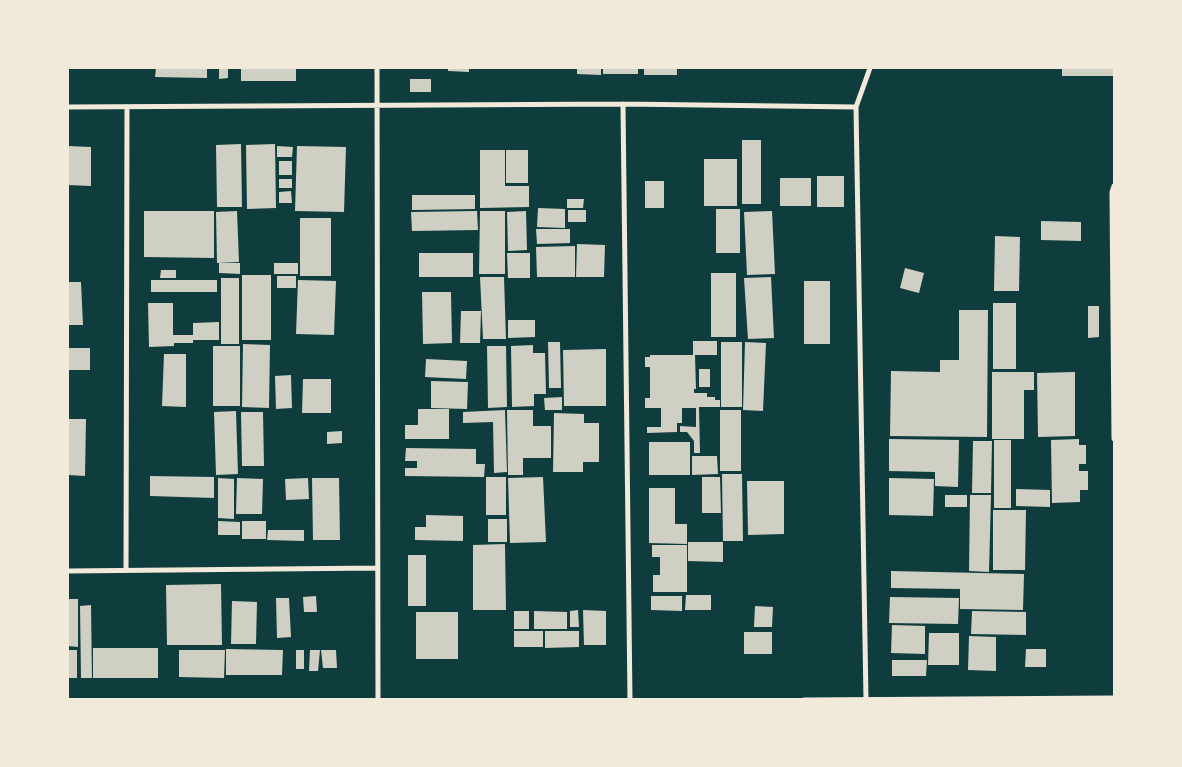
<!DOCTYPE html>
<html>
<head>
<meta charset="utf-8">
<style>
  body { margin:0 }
  #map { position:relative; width:1182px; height:767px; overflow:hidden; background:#0f3d3e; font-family:Lato,sans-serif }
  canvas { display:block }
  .frame { position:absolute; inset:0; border:69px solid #f1e9da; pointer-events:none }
</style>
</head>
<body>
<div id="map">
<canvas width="1182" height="767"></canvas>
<div class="frame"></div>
</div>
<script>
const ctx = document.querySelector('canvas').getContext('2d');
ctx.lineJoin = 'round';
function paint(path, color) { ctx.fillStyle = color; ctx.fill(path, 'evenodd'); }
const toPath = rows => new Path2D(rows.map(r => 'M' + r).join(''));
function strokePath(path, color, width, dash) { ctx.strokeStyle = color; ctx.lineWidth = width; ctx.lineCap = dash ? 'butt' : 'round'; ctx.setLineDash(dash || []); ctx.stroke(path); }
paint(toPath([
  [156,68,207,68,207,78,155,77],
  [219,68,228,68,228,78,219,79],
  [241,68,296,68,296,81,241,81],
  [448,68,469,68,469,72,448,71],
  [577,68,601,68,601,75,577,74],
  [603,68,638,68,638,74,603,74],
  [644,68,677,68,677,75,644,75],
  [1062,68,1114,68,1114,76,1062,76],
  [410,79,431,79,431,92,410,92],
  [742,140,761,140,761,204,742,204],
  [241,144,242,207,217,207,216,145],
  [275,144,276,208,247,209,246,145],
  [68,146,91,147,91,186,68,185],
  [277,146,293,147,292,157,277,157],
  [297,146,346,147,344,212,295,211],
  [480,150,505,150,505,186,529,186,529,207,480,208],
  [506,150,528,150,528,183,506,183],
  [704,159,737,159,737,206,704,206],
  [279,161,292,161,292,175,279,175],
  [817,176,844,176,844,207,817,207],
  [780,178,811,178,811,206,780,206],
  [279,179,292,179,292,188,279,188],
  [645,181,664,181,664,208,645,208],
  [291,191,292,203,279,203,279,192],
  [412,195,475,195,475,209,412,210],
  [567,199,584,199,583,208,567,208],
  [538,208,565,209,565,228,537,227],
  [716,209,740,209,740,253,716,253],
  [568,210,586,210,586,222,568,222],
  [144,211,214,211,214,258,144,257],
  [237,211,239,262,217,263,216,212],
  [477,211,478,230,412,231,411,212],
  [480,211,505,211,505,274,479,274],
  [526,211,527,250,508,251,507,212],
  [772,211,775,274,747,275,744,212],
  [300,218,331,218,331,276,300,276],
  [1041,221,1081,222,1081,241,1041,240],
  [536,229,570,229,570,243,537,244],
  [995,236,1020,237,1019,291,994,291],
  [577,244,605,245,604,277,576,277],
  [575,246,575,277,537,277,536,247],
  [419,253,473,253,473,277,419,277],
  [507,253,530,253,530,278,508,278],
  [219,263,240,263,240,274,219,273],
  [274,263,298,263,298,274,274,274],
  [905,268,924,273,919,293,900,288],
  [161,270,176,270,176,278,160,278],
  [711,273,736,273,736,337,711,337],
  [242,275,271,275,271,340,242,340],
  [277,276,296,276,296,288,277,288],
  [480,277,504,277,506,339,483,339],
  [771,277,774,338,748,339,744,278],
  [221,278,239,278,239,344,221,344],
  [151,280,217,280,217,292,151,292],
  [298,280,336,281,334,335,296,334],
  [804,281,830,281,830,344,804,344],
  [68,282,81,282,83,325,68,325],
  [422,292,451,292,452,343,423,344],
  [148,303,173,303,173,335,193,335,193,323,219,322,219,340,193,340,193,343,174,343,174,346,149,347],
  [993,303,1016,303,1016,369,993,369],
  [1088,306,1099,306,1099,337,1088,338],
  [959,310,988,310,987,437,890,436,891,371,940,372,940,360,959,360],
  [461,311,481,311,480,343,460,343],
  [508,320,535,320,535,337,508,338],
  [693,341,717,341,717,355,695,355,696,389,694,389,694,393,707,393,707,397,715,397,715,400,720,400,720,407,699,407,700,453,694,453,694,441,687,432,680,432,680,426,696,427,696,408,682,408,682,423,677,423,677,432,647,433,647,427,661,427,661,408,645,408,645,398,650,398,650,367,645,367,645,357,650,357,650,355,693,355],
  [548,342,560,342,561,388,549,388],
  [721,342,742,342,742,407,721,407],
  [745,342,766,343,763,411,743,410],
  [243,344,270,345,269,408,242,407],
  [533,345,533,353,545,353,546,394,534,394,534,406,512,407,511,346],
  [213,346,240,346,240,406,213,406],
  [487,346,506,346,507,407,488,408],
  [68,348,90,348,90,370,68,370],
  [606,349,606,406,564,406,563,350],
  [164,354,186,354,186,407,162,406],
  [426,359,467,361,466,379,425,377],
  [699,369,710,369,710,387,699,387],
  [992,372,1034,372,1034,390,1024,390,1024,439,992,439],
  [1075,372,1075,436,1038,437,1037,373],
  [291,375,292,408,276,409,275,376],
  [303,379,331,379,331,413,302,413],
  [431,381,468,382,467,409,431,408],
  [562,397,562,410,545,410,544,398],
  [418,409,449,409,449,439,405,439,405,425,418,425],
  [505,410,507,472,494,473,493,422,463,423,463,412],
  [507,410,533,410,533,426,551,426,551,458,523,458,523,475,508,475],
  [720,410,741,410,741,471,720,471],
  [236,411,238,474,216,475,214,412],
  [241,412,263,412,264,466,242,466],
  [554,413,584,414,584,423,599,423,599,462,583,462,583,472,553,472],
  [68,419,86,419,85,476,68,475],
  [342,431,342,443,327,444,327,432],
  [889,439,959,440,958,487,935,486,935,472,889,471],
  [1079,439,1079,445,1086,445,1086,464,1079,464,1079,471,1088,471,1088,490,1080,490,1080,502,1052,503,1051,440],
  [994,440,1011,440,1011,508,994,508],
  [973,441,992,441,991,493,972,493],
  [649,442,690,442,690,475,649,475],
  [406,448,476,449,476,464,485,464,484,477,405,476,405,468,417,468,417,461,405,461],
  [692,456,717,456,718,474,692,475],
  [722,474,742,474,743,541,723,541],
  [150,476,214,477,214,498,150,496],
  [486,477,506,477,506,515,486,515],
  [543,477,546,542,510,543,508,478],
  [702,477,720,477,721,513,702,513],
  [218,478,234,479,234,519,218,518],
  [237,478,263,479,262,514,236,514],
  [308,478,309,499,286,500,285,479],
  [312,478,339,478,340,540,313,540],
  [889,478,934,479,933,516,889,515],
  [747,481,784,481,784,534,748,535],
  [649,488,675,488,675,524,687,524,687,544,649,543],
  [1016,489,1050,490,1050,507,1016,506],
  [945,495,967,495,967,507,945,507],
  [970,495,991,495,989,572,969,571],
  [993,510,1026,510,1025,570,993,570],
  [426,515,463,516,463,541,415,540,415,527,426,527],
  [488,519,507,519,507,542,488,542],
  [218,521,240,522,240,535,218,535],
  [242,521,266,521,266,539,242,539],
  [268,530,304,530,304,541,267,540],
  [688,542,723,542,723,562,688,561],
  [505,544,506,610,473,610,473,545],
  [652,545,687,545,687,592,653,592,653,575,660,575,660,557,652,557],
  [408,555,426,555,426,606,408,606],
  [891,571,1024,574,1023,610,960,609,960,589,891,588],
  [221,584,222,645,167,645,166,585],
  [686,595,711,595,711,610,685,610],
  [316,596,317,612,304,612,303,597],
  [651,596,682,596,682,611,651,610],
  [890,597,959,598,958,624,889,623],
  [276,598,289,598,291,637,277,638],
  [68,599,78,599,78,647,68,646],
  [232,601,257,602,256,644,231,644],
  [91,605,92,678,81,678,80,606],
  [755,606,773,607,772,627,754,627],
  [578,610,579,627,570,627,570,611],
  [583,610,606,611,606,645,584,645],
  [514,611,529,611,529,629,514,629],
  [534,611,567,612,567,629,534,629],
  [972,611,1026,612,1026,635,971,634],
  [416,612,458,612,458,659,416,659],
  [892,625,925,626,925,654,891,653],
  [514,631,543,631,543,647,514,647],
  [545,631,579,631,579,647,545,648],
  [744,632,772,632,772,654,744,654],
  [929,633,959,633,959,665,928,665],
  [969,636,996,637,996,671,968,670],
  [93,648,158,648,158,678,93,678],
  [226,649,283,650,282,675,226,675],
  [1026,649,1046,649,1046,667,1025,667],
  [68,650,77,650,77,678,68,678],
  [179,650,225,650,224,678,179,677],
  [296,650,304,650,304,669,296,669],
  [310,650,320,650,318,671,309,671],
  [321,650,336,650,337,668,323,668],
  [892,660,927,660,926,676,892,676]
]), '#cfcfc3');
strokePath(toPath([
  [377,68,378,700],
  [623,104,630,700],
  [68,107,623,104,856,107,870,68],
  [856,107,866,700],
  [1114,186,1112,192,1114,439],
  [126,570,127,107],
  [68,571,378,568],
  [804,700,1114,698]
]), '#f1e9da', 5);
</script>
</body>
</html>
